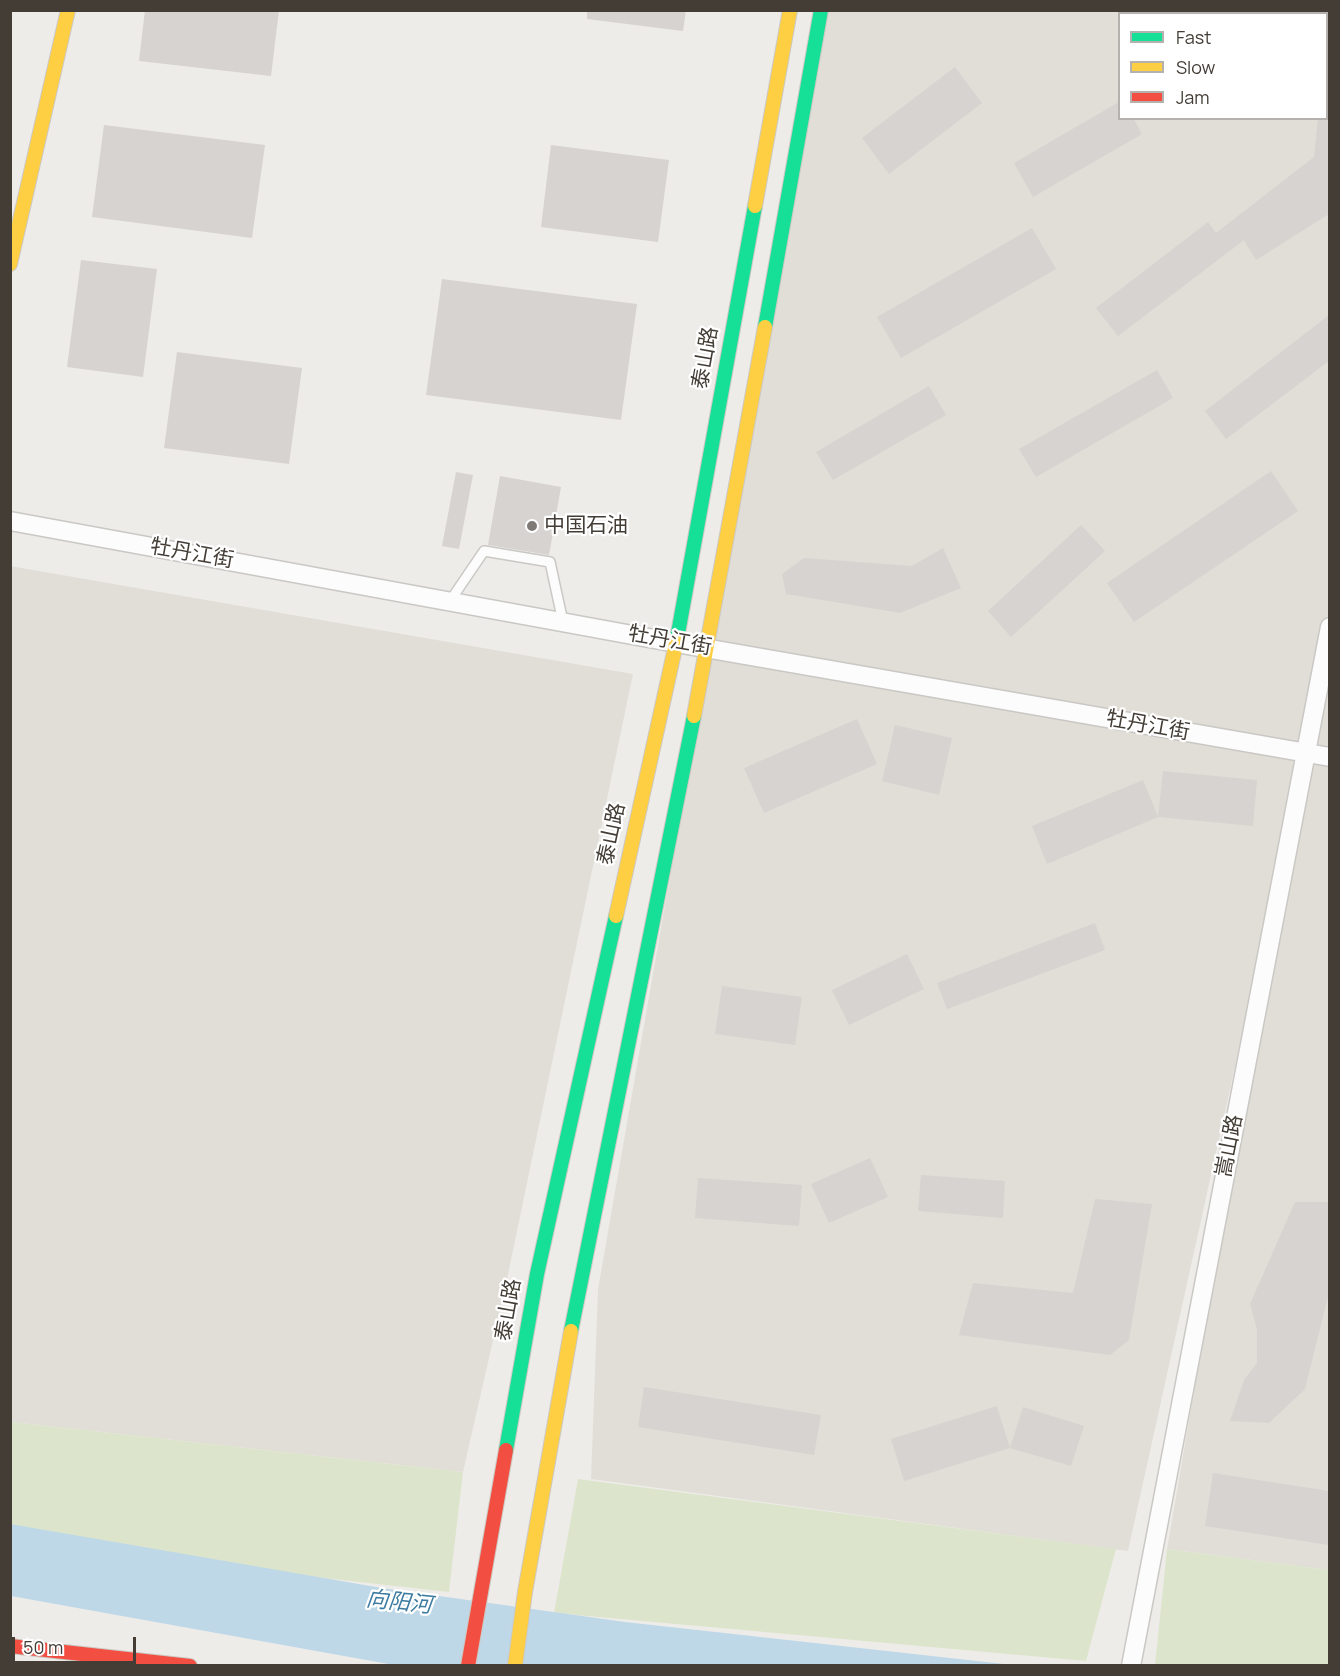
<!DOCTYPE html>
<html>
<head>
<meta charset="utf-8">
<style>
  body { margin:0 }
  #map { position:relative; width:1340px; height:1676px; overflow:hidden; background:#eeece9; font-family:Manrope,sans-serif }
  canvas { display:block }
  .frame { position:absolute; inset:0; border:12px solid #433d36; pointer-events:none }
  .legend { position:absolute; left:1118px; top:12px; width:210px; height:108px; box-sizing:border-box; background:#fff; border:2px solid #b4b1af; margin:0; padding:8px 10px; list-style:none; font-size:18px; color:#433d36 }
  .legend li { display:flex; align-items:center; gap:12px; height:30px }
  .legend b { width:30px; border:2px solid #b4b1af }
  .scale { position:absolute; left:12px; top:1637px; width:124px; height:27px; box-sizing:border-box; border:3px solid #433d36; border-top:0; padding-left:8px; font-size:18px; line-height:21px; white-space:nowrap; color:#433d36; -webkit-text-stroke:4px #fff; paint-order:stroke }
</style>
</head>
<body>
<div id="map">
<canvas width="1340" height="1676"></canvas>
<div class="frame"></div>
<ul class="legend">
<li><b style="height:8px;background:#16e098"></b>Fast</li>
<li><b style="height:8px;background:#ffcf43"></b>Slow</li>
<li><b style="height:8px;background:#f24e42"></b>Jam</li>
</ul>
<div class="scale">50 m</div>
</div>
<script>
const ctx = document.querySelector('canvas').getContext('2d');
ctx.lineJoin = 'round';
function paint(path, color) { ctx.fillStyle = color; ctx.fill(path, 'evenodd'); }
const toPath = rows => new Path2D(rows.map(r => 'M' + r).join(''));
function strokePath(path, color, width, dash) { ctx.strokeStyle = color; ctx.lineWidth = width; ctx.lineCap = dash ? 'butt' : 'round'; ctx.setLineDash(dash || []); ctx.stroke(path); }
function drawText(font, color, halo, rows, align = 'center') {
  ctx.font = font + ' Manrope,"Noto Sans SC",sans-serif'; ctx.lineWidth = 4.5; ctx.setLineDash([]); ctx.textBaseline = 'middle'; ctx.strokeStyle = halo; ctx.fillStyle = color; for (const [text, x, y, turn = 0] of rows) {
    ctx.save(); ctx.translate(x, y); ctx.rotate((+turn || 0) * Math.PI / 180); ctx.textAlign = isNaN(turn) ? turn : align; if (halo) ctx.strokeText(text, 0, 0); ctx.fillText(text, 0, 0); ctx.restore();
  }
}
paint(toPath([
  [821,11,1329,11,1329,1570,1167,1549,1300,772,1128,1551,591,1479,598,1289],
  [1120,14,1326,14,1326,118,1120,118],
  [10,566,633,674,507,1279,463,1472,11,1422]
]), '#e1ded7');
paint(toPath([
  [11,1422,463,1472,449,1592,11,1543],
  [578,1479,1116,1549,1086,1661,554,1613],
  [1167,1549,1329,1570,1329,1665,1155,1665]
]), '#dce5cc');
paint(toPath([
  [10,1524,382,1588,625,1622,1013,1665,394,1665,11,1596]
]), '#bed8e8');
paint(toPath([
  [145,10,279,10,271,76,139,61],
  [587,10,686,10,683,31,587,19],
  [955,67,982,103,889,174,862,138],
  [1326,96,1329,96,1329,214,1256,260,1244,240,1118,336,1096,308,1208,222,1216,233,1314,157,1318,118,1326,118],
  [1119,102,1119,118,1133,118,1142,134,1033,197,1014,163],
  [104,125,265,145,252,238,92,217],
  [551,145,669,160,658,242,541,227],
  [1032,228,1056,269,901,358,877,317],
  [81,260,157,269,143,377,67,367],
  [442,279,637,304,621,420,426,395],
  [1329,315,1329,361,1226,439,1205,411],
  [177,352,302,368,289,464,164,448],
  [1157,370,1173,398,1036,477,1019,449],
  [929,386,946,415,833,480,816,452],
  [1271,471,1298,511,1134,622,1107,583],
  [456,472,473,475,459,549,442,546],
  [500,476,561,487,549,555,488,545],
  [1081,525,1105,551,1011,637,988,611],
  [943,548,961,588,900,613,786,594,782,574,804,558,912,566],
  [857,719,877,764,764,813,744,768],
  [895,725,952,738,939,795,882,781],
  [1163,771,1257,780,1253,826,1158,817],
  [1143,780,1158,817,1047,864,1032,826],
  [1095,923,1105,950,947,1009,937,983],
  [907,954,924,989,849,1025,832,990],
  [722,986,802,997,795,1045,715,1034],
  [870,1158,888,1197,829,1223,811,1184],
  [921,1175,1005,1181,1003,1218,918,1211],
  [698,1178,802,1185,799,1226,695,1218],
  [1095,1199,1152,1204,1129,1340,1110,1355,959,1335,973,1283,1073,1293],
  [1295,1202,1329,1202,1329,1293,1305,1389,1269,1423,1230,1421,1244,1380,1257,1363,1257,1329,1250,1304],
  [644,1387,821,1415,814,1455,638,1427],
  [997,1406,1010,1448,904,1481,891,1439],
  [1023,1407,1084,1426,1071,1466,1010,1448],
  [1213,1473,1329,1491,1329,1545,1205,1526]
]), '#d6d3d0');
const lane = toPath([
  [450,601,484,551,550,562,563,622]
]);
const street = toPath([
  [10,521,676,643,1330,757],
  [1131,1666,1330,627]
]);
const fast = toPath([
  [765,327,821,10],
  [677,639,755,206],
  [571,1331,694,716],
  [506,1450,537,1274,616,916]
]);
const slow = toPath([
  [755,206,790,10],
  [10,264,68,10],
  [694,716,765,327],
  [616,916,677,639],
  [515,1666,525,1592,571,1331]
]);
const jam = toPath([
  [10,1646,190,1666],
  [468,1666,506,1450]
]);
strokePath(lane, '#cac8c5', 12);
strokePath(street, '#cac8c5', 21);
strokePath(fast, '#ccc8c1', 16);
strokePath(slow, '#ccc8c1', 16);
strokePath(jam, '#ccc8c1', 16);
strokePath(lane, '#fcfcfc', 9);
strokePath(street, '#fcfcfc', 18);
strokePath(fast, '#16e098', 14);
strokePath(slow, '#ffcf43', 14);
strokePath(jam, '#f24e42', 14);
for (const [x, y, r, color] of [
  [532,526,6,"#7f7a75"]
]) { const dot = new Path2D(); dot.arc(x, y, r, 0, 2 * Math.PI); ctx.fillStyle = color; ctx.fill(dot); strokePath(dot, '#fff', 2); }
drawText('21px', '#433d36', '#fff', [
  ["泰山路",706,358,-80],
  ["牡丹江街",192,554,10],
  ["牡丹江街",670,641,10],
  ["牡丹江街",1148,726,10],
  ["泰山路",612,834,-78],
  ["嵩山路",1230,1146,-79],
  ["泰山路",509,1310,-80]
]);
drawText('21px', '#433d36', '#fff', [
  ["中国石油",544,526]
], 'left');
drawText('italic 22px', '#3d7ba1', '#fff', [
  ["向阳河",399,1603,6]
]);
</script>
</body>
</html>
